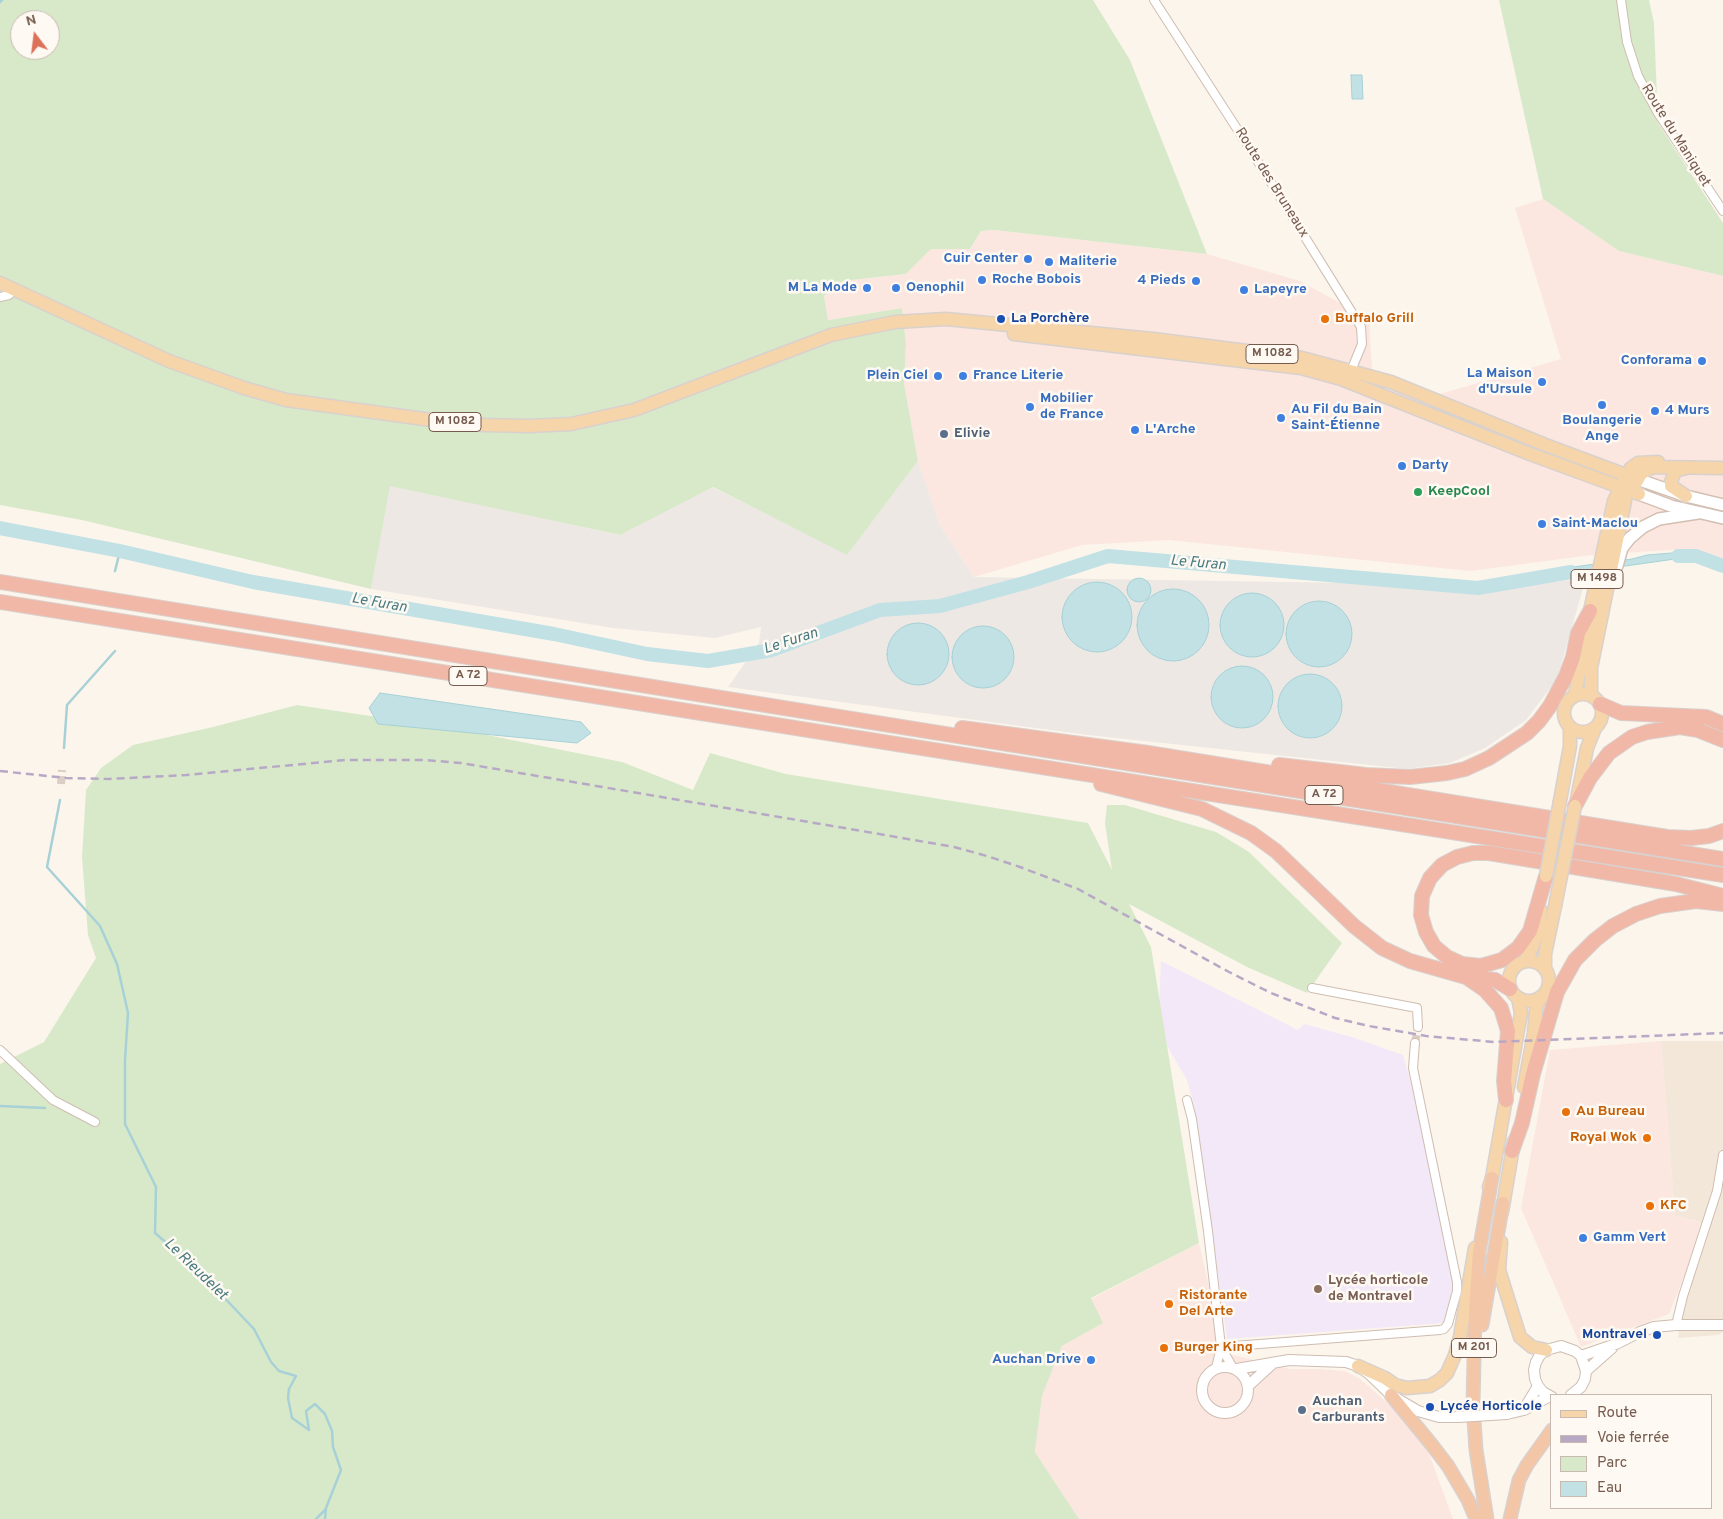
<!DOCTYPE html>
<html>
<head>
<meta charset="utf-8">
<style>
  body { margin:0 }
  #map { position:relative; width:1723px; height:1519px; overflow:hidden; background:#fcf5ec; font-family:Overpass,sans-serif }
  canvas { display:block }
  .legend { position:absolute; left:1550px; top:1394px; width:162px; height:115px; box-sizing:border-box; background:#fef9f2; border:1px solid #c8bab1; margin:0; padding:6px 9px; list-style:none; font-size:15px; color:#765b4f }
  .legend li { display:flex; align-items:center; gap:10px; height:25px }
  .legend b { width:25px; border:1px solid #c8bab1 }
  .north { position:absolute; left:10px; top:10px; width:50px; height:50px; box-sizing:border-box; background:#fef9f2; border:1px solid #c8bab1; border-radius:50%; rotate:345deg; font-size:14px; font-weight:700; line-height:20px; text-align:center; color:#765b4f }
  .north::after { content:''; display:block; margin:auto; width:18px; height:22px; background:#dd7059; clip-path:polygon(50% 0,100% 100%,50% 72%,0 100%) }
</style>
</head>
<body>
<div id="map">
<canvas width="1723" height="1519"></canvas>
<ul class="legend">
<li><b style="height:6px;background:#f5d5a9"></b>Route</li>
<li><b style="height:6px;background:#b7a9c6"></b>Voie ferrée</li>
<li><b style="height:14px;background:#d8e9ca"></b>Parc</li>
<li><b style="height:14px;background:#c1e1e5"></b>Eau</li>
</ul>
<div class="north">N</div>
</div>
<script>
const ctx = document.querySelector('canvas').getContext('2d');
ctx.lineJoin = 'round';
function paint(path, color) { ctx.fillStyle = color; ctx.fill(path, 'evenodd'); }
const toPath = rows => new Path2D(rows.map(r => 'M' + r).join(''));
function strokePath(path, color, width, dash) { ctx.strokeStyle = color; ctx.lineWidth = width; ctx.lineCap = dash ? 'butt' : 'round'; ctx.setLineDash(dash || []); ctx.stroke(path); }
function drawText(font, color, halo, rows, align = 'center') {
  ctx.font = font + ' Overpass,sans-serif'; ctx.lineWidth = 5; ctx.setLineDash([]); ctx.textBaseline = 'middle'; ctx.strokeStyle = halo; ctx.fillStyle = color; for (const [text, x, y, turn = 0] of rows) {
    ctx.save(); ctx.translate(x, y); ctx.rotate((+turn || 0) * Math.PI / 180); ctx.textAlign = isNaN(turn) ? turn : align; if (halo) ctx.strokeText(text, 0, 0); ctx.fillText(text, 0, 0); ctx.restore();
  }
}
paint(toPath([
  [1661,1041,1723,1041,1723,1332,1718,1335,1678,1338,1686,1272,1701,1222,1675,1216]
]), '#f3e7da');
paint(toPath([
  [1543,199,1619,251,1723,276,1723,560,1687,549,1592,555,1470,571,1169,540,1082,545,974,577,940,525,918,461,904,383,906,344,902,308,827,320,824,296,843,281,906,274,931,249,970,249,981,231,994,230,1207,254,1300,281,1369,319,1372,369,1436,395,1561,359,1515,208],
  [1661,1041,1675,1216,1701,1222,1686,1272,1669,1314,1581,1347,1521,1208,1550,1050],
  [1199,1243,1212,1299,1217,1351,1290,1369,1319,1369,1344,1371,1359,1378,1399,1413,1428,1451,1453,1519,1079,1519,1035,1452,1042,1396,1062,1346,1102,1323,1091,1299]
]), '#fbe7e0');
paint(toPath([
  [918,461,940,525,974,577,1350,583,1475,592,1586,578,1557,679,1526,720,1485,748,1450,763,1407,769,1088,735,728,687,759,643,761,627,715,638,613,628,371,589,389,485,619,535,712,487,847,554]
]), '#eee8e4');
paint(toPath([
  [1161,961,1298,1030,1304,1024,1355,1038,1403,1055,1416,1100,1455,1291,1444,1323,1227,1339,1194,1104,1187,1080,1158,1030]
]), '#f2e8f8');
paint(toPath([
  [0,0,1093,0,1130,60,1207,254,994,230,981,231,970,249,931,249,906,274,843,281,824,296,828,320,902,308,906,344,904,383,918,461,847,555,713,487,620,535,390,486,371,589,82,520,0,505],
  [20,20,50,20,50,50,20,50],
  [1499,0,1649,0,1654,23,1658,123,1723,223,1723,276,1619,251,1543,199],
  [297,705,457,729,622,762,693,790,710,753,786,774,1088,823,1112,870,1105,823,1107,805,1125,805,1216,832,1249,852,1342,943,1307,993,1247,967,1129,904,1151,947,1199,1243,1091,1298,1103,1323,1062,1346,1042,1396,1035,1452,1079,1519,0,1519,0,1064,44,1042,96,958,88,935,82,857,86,790,101,768,133,745,213,727]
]), '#d8e9ca');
const water = toPath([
  [1351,75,1362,75,1363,99,1352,99,1351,75],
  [1684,552,1697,553,1696,558,1682,558,1555,576,1551,570,1632,559,1647,555,1684,552],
  '1127 590a12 12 0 1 1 24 0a12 12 0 1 1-24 0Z',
  '1062 617a35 35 0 1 1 70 0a35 35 0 1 1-70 0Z',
  '1137 625a36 36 0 1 1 72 0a36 36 0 1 1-72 0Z',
  '1220 625a32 32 0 1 1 64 0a32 32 0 1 1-64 0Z',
  '1286 634a33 33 0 1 1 66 0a33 33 0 1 1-66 0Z',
  '887 654a31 31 0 1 1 62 0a31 31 0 1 1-62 0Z',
  '952 657a31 31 0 1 1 62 0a31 31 0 1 1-62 0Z',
  '1211 697a31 31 0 1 1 62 0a31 31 0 1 1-62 0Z',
  '1278 706a32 32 0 1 1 64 0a32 32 0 1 1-64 0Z',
  [380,693,581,722,591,733,577,743,378,724,369,708,380,693]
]);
paint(water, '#c1e1e5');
strokePath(water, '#a7d1d6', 1);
strokePath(toPath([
  [0,2,2,0],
  [115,571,120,551],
  [64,748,67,705,115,651],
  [60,800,47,867,100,926,117,964,128,1013,125,1060,125,1124,156,1187,155,1233,199,1271,254,1329,271,1362,279,1371,296,1376,289,1389,288,1398,292,1418,309,1430,306,1411,315,1404,325,1414,332,1431,333,1447,341,1470,326,1508,325,1519],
  [0,1106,45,1108],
  [316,1519,326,1509]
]), '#a7d1d6', 2.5);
strokePath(toPath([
  [0,528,120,551,253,582,554,634,647,654,708,661,772,650,880,610,940,606,1028,582,1108,556,1478,588,1571,572],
  [1678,556,1696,556,1723,566]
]), '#c1e1e5', 14);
strokePath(toPath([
  [61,784,62,770],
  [1415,1043,1418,1027]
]), '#dacec5', 8, [8, 4]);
const minor = toPath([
  [1154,0,1250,149,1361,327,1362,344,1351,371,1348,373],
  [1621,0,1627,42,1638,76,1658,113,1723,211],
  [0,297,9,295,14,289],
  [1312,988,1417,1008,1418,1027],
  [0,1050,53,1100,95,1122],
  [1187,1100,1192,1119,1208,1231,1221,1347,1233,1368],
  [1676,1325,1683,1296,1717,1191,1723,1155],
  [1221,1347,1440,1330,1444,1329,1448,1324,1457,1291,1457,1282,1413,1068,1415,1043],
  [1216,1368,1221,1347]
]);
const tertiary = toPath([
  [1581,1356,1616,1344,1640,1332,1654,1327,1676,1325,1723,1325],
  '1202 1390a23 23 0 1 1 46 0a23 23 0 1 1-46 0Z',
  [1237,1369,1289,1360,1346,1362,1358,1366,1368,1373,1391,1395,1418,1411,1439,1417,1458,1417],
  [1586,1371,1612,1348],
  [1248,1386,1272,1364],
  [1552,1397,1543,1392,1538,1386,1535,1379,1534,1370,1536,1362,1540,1355,1546,1350,1561,1346,1575,1351,1581,1356,1586,1371,1585,1379,1581,1387,1571,1395],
  [1524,1409,1538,1386],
  [1507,1414,1524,1410,1550,1396]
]);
const secondary = toPath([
  [1634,478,1686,496,1723,505],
  [1639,494,1671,506,1723,518],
  [1617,566,1622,548,1630,538,1643,527,1659,519,1698,513]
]);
const primary = toPath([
  [0,283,169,361,244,388,286,400,424,419,484,425,528,426,571,424,634,410,831,335,895,322,946,319,1153,339,1302,358,1391,382,1543,444,1634,478],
  [1014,334,1301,368,1341,379,1530,454,1639,494],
  [1686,468,1675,471,1671,482,1671,486,1686,496],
  [1632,483,1631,468,1638,463,1658,462],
  [1633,488,1641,474,1648,469,1656,467,1723,468],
  '1564 713a19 19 0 1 1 38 0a19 19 0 1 1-38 0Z',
  [1575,695,1590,611,1614,501,1624,481],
  [1591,695,1591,668,1625,501,1622,484],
  [1577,799,1587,748,1595,728],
  [1560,801,1570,746,1570,727],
  '1509 981a20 20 0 1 1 40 0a20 20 0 1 1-40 0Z',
  [1525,961,1531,950,1538,932,1541,911],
  [1545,968,1545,954,1555,906],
  [1524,1087,1534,1033,1536,1011,1537,1004,1543,996],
  [1489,1187,1492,1178,1521,1013,1518,998],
  [1502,1212,1514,1141],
  [1501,1242,1499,1270,1520,1337,1532,1347,1546,1350],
  [1358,1366,1385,1378,1395,1385,1407,1388,1430,1386,1440,1380,1447,1373,1455,1355,1460,1337,1475,1248]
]);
const trunk = toPath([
  [1482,1325,1503,1203],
  [1391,1395,1432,1445,1448,1466,1468,1500,1476,1519],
  [1487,1519,1476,1450,1473,1405,1475,1312,1479,1252,1492,1178],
  [1510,1519,1519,1480,1527,1465,1552,1430]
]);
const motorway = toPath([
  [0,582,1723,859],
  [0,602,1723,875],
  [1600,704,1621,713,1706,717,1723,724],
  [962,728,1148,753,1667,837,1691,838,1709,836,1723,831],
  [1279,765,1366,775,1410,777,1447,773,1465,769,1489,758,1527,733,1539,721,1550,706,1566,676,1573,657,1578,633,1590,611],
  [1101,784,1202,809,1251,833,1276,851,1354,926,1382,948,1410,961,1466,977,1485,990,1501,1008,1508,1031,1504,1081,1506,1100],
  [1575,806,1590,778,1609,753,1632,737,1647,732,1680,727,1698,730,1723,740],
  [1546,876,1530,931,1518,948,1502,960,1481,966,1462,964,1447,957,1434,946,1426,932,1421,915,1422,896,1430,878,1442,865,1457,857,1473,853,1489,853,1676,884,1723,896],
  [1469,977,1495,980,1510,989],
  [1512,1151,1522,1123,1533,1074,1557,992,1575,960,1595,940,1613,926,1636,914,1660,906,1696,901,1723,904]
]);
strokePath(minor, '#cebdb1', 10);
strokePath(tertiary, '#cebdb1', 12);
strokePath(secondary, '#d3bfb1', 14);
strokePath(primary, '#d9d1ce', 15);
strokePath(trunk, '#d9d1ce', 15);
strokePath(motorway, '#d9d1ce', 16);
strokePath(minor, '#fff', 8);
strokePath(tertiary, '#fff', 10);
strokePath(secondary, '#fff', 11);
strokePath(primary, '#f5d5a9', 12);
strokePath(trunk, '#f3c6a8', 12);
strokePath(motorway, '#f1b7a7', 14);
strokePath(toPath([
  [0,771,66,778,109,779,186,775,345,760,425,760,461,763,856,830,954,847,987,856,1020,867,1078,889,1229,972,1271,993,1335,1018,1369,1026,1426,1036,1494,1042,1723,1033]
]), '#b7a9c6', 2.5, [8, 5]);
const tertiaryBridge = toPath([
  [1458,1417,1507,1414]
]);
const primaryBridge = toPath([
  [1546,876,1560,801],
  [1555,906,1575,806]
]);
strokePath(tertiaryBridge, '#cebdb1', 12, []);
strokePath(primaryBridge, '#d9d1ce', 15, []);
strokePath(tertiaryBridge, '#fff', 10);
strokePath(primaryBridge, '#f5d5a9', 12);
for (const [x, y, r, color] of [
  [1028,259,5,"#3f7fe0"],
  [1049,262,5,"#3f7fe0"],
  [982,280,5,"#3f7fe0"],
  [1196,281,5,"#3f7fe0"],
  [867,288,5,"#3f7fe0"],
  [896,288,5,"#3f7fe0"],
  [1244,290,5,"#3f7fe0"],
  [1001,319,5,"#1a4fb4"],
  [1325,319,5,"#e8710a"],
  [1702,361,5,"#3f7fe0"],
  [938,376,5,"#3f7fe0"],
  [963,376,5,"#3f7fe0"],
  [1542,382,5,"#3f7fe0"],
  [1602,405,5,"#3f7fe0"],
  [1030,407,5,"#3f7fe0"],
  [1655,411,5,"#3f7fe0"],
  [1281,418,5,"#3f7fe0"],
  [1135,430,5,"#3f7fe0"],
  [944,434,5,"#5c6f8a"],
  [1402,466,5,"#3f7fe0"],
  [1418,492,5,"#2e9e5b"],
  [1542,524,5,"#3f7fe0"],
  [1566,1112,5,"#e8710a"],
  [1647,1138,5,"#e8710a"],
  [1650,1206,5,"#e8710a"],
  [1583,1238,5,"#3f7fe0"],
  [1318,1289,5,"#8d6e63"],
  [1169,1304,5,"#e8710a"],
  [1657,1335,5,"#1a4fb4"],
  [1164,1348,5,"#e8710a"],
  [1091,1360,5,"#3f7fe0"],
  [1430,1407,5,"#1a4fb4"],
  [1302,1410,5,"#5c6f8a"]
]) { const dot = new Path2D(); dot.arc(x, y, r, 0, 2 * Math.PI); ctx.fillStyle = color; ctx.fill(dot); strokePath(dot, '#fef9f2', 2); }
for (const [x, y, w] of [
  [1272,354,52],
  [455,422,52],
  [1597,579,52],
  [468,676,38],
  [1324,795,38],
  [1474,1348,45]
]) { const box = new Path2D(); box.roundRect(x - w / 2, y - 9.5, w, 19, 4); ctx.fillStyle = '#fef9f2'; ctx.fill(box); strokePath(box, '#765b4f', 1); }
drawText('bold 12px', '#765b4f', null, [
  ["M 1082",1272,354],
  ["M 1082",455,422],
  ["M 1498",1597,579],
  ["A 72",468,676],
  ["A 72",1324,795],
  ["M 201",1474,1348]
]);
drawText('14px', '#765b4f', '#fef9f2', [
  ["Route du Maniquet",1675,136,58],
  ["Route des Bruneaux",1271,183,58]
]);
drawText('bold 14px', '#366cbe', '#fef9f2', [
  ["Cuir Center",1018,259,"right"],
  ["Maliterie",1059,262],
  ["Roche Bobois",992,280],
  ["4 Pieds",1186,281,"right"],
  ["M La Mode",857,288,"right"],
  ["Oenophil",906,288],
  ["Lapeyre",1254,290],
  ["Conforama",1692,361,"right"],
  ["La Maison",1532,374,"right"],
  ["d'Ursule",1532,390,"right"],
  ["Plein Ciel",928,376,"right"],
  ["France Literie",973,376],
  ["Mobilier",1040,399],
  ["de France",1040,415],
  ["Au Fil du Bain",1291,410],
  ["Saint-Étienne",1291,426],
  ["4 Murs",1665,411],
  ["Boulangerie",1602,421,"center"],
  ["Ange",1602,437,"center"],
  ["L'Arche",1145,430],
  ["Darty",1412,466],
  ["Saint-Maclou",1552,524],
  ["Gamm Vert",1593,1238],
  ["Auchan Drive",1081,1360,"right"]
], 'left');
drawText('bold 14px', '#164399', '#fef9f2', [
  ["La Porchère",1011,319],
  ["Montravel",1647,1335,"right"],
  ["Lycée Horticole",1440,1407]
], 'left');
drawText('bold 14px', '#c56008', '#fef9f2', [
  ["Buffalo Grill",1335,319],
  ["Au Bureau",1576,1112],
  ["Royal Wok",1637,1138,"right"],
  ["KFC",1660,1206],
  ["Ristorante",1179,1296],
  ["Del Arte",1179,1312],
  ["Burger King",1174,1348]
], 'left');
drawText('bold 14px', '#4e5e75', '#fef9f2', [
  ["Elivie",954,434],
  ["Auchan",1312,1402],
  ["Carburants",1312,1418]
], 'left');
drawText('bold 14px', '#27864d', '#fef9f2', [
  ["KeepCool",1428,492]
], 'left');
drawText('bold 14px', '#785e54', '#fef9f2', [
  ["Lycée horticole",1328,1281],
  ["de Montravel",1328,1297]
], 'left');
drawText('italic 15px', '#477a80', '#fef9f2', [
  ["Le Furan",1198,564,5],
  ["Le Furan",379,604,10],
  ["Le Furan",791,642,-18],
  ["Le Rieudelet",195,1270,44]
]);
</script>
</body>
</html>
